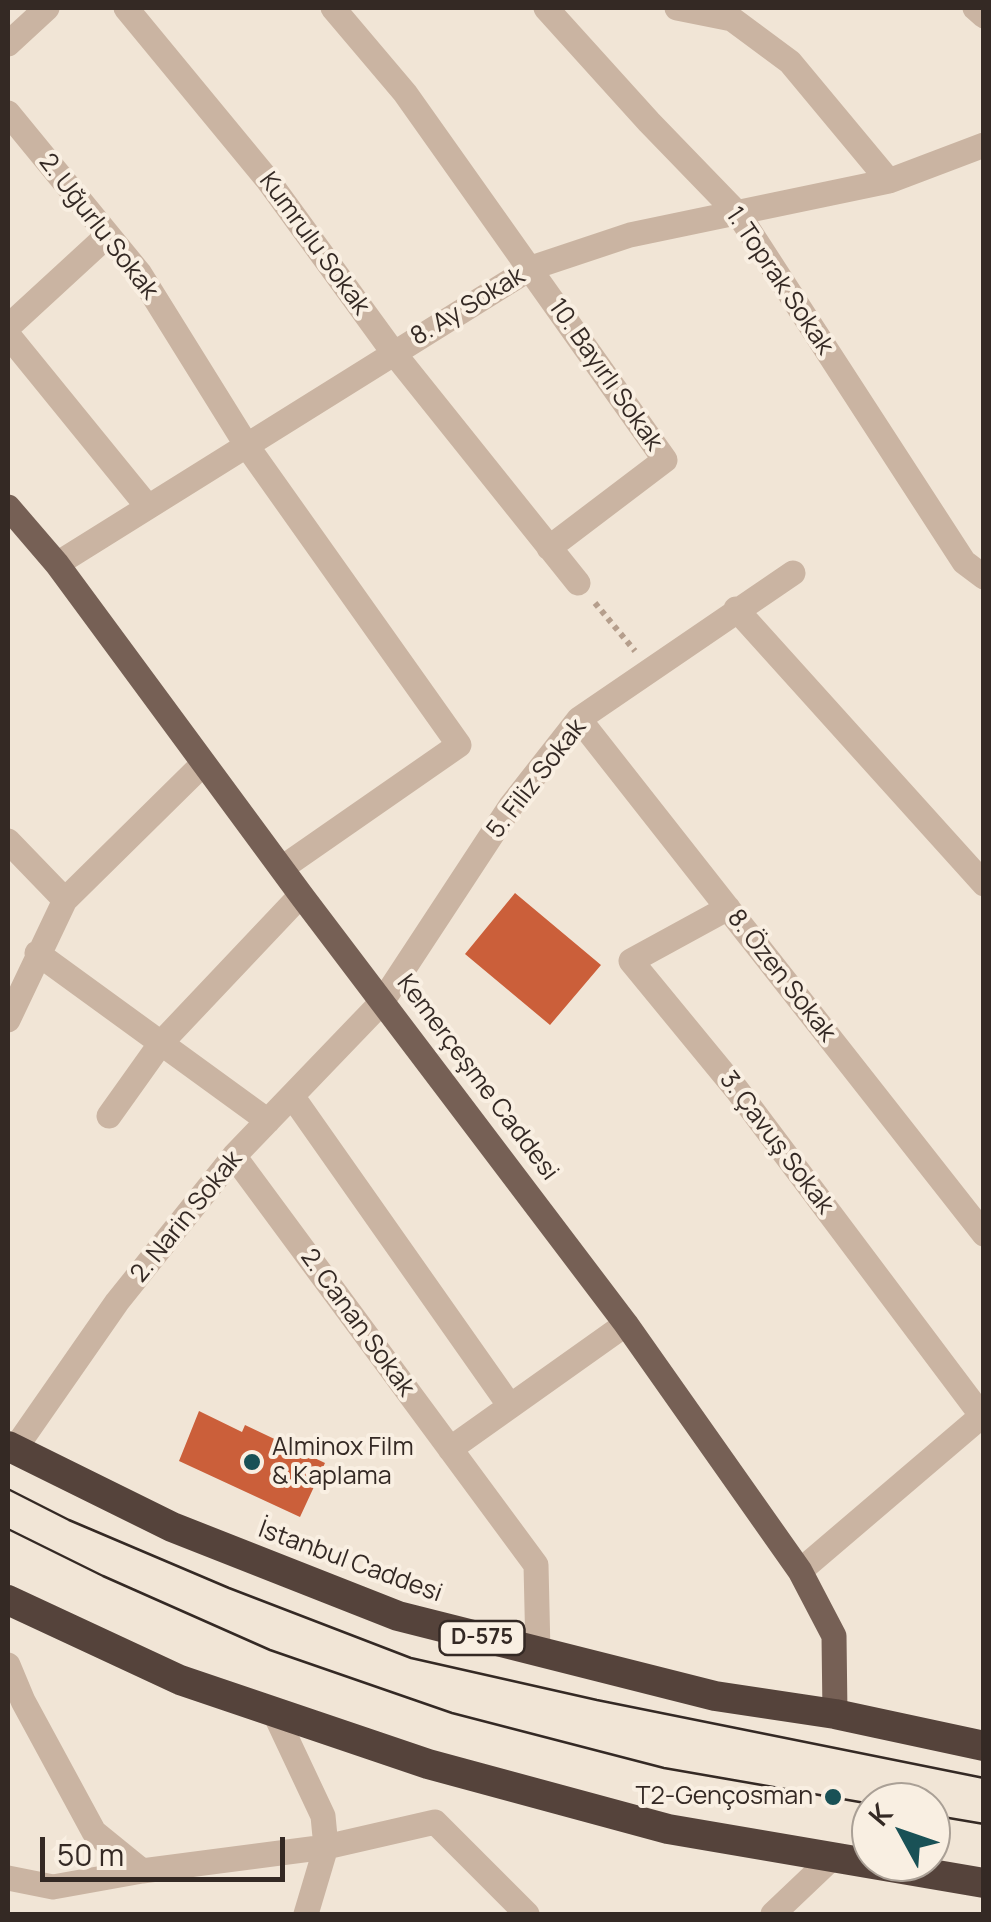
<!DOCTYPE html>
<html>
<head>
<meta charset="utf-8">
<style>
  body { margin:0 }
  #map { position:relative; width:991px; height:1922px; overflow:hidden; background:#f1e5d6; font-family:Manrope,sans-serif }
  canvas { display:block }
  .frame { position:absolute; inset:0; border:10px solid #342924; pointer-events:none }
  .north { position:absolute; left:851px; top:1782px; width:100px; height:100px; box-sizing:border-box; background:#f9efe2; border:2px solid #aaa096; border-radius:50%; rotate:310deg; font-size:28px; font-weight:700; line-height:40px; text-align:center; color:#342924 }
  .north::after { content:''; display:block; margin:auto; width:35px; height:45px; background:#195156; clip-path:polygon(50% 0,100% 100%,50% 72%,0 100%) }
  .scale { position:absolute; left:40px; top:1837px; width:245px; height:45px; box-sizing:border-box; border:5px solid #342924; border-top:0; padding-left:12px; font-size:30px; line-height:35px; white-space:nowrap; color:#342924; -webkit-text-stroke:8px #f9efe2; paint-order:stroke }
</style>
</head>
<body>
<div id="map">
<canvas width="991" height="1922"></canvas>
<div class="frame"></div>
<div class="north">K</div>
<div class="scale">50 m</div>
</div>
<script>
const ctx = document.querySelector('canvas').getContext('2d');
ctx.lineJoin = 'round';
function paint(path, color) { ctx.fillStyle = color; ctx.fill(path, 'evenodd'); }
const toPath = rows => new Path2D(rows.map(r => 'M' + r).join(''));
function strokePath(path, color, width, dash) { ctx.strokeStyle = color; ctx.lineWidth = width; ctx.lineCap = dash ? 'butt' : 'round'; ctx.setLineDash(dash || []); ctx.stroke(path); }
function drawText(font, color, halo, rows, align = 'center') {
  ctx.font = font + ' Manrope,sans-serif'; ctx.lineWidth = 8; ctx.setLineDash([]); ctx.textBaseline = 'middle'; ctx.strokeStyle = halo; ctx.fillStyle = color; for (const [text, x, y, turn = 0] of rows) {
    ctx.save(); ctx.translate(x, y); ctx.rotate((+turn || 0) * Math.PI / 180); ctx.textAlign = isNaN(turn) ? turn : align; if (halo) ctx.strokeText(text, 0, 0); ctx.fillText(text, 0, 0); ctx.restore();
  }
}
paint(toPath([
  [515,893,601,965,550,1025,465,954],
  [199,1411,242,1432,245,1425,325,1463,300,1517,179,1461]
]), '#cb5f3a');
strokePath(toPath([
  [595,603,635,651]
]), '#b59e8c', 6, [5, 5]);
strokePath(toPath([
  [126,8,267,179,393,352,578,583],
  [333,8,405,93,665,460,549,548],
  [546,8,649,122,739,215,964,562,984,577],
  [677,8,732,19,790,62,889,181],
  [975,8,984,16],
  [8,44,47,8],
  [8,113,140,274,247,446,459,745,282,868],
  [8,327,108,235],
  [8,335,148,507],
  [57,564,531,268,630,235,889,181,984,145],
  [736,609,984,884],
  [579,719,984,1234],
  [8,841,65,900],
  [728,908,631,961,737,1090,982,1416],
  [37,953,268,1121],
  [8,1020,65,900,203,764],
  [292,1096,510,1406],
  [109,1116,161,1043,301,895],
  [234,1156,536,1565,538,1652],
  [450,1449,626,1324],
  [14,1450,117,1302,234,1156,382,1002,510,807,579,719,793,573],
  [800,1571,984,1414],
  [8,1665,23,1701,94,1832,142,1871],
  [275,1714,323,1816,326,1847,306,1914],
  [8,1878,53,1887,142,1871,326,1847,435,1822,527,1914],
  [773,1914,832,1858]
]), '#cab4a2', 25);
strokePath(toPath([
  [8,507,57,564,301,895,626,1324,800,1571,834,1636,835,1714]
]), '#766055', 25);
strokePath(toPath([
  [8,1446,172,1527,398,1616,715,1696,835,1714,984,1746],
  [8,1600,180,1680,428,1764,668,1829,984,1883]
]), '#55433b', 30);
strokePath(toPath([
  [8,1489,69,1520,229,1588,411,1658,597,1700,984,1778],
  [8,1529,103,1576,270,1650,452,1713,664,1768,871,1804],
  [931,1815,984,1824]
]), '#342924', 2.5);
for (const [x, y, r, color] of [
  [252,1462,10,"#195156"],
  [833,1797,10,"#195156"]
]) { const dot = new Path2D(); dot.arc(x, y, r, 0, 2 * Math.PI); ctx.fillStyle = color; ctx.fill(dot); strokePath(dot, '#f9efe2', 4); }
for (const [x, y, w] of [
  [482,1638,85]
]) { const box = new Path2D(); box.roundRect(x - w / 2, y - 17, w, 34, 8); ctx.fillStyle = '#f9efe2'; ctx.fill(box); strokePath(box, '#342924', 2.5); }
drawText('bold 22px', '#342924', null, [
  ["D-575",482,1638]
]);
drawText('25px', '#342924', '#f9efe2', [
  ["2. Uğurlu Sokak",98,227,52],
  ["Kumrulu Sokak",314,244,54],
  ["1. Toprak Sokak",779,281,56],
  ["8. Ay Sokak",468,307,-31],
  ["10. Bayırlı Sokak",605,375,55],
  ["5. Filiz Sokak",537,779,-52],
  ["8. Özen Sokak",781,976,52],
  ["Kemerçeşme Caddesi",477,1078,53],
  ["3. Çavuş Sokak",776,1143,53],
  ["2. Narin Sokak",187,1217,-51],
  ["2. Canan Sokak",357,1323,54],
  ["İstanbul Caddesi",350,1562,20]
]);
drawText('25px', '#342924', '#f9efe2', [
  ["Alminox Film",272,1448],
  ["& Kaplama",272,1477],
  ["T2-Gençosman",813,1797,"right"]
], 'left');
</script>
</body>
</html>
